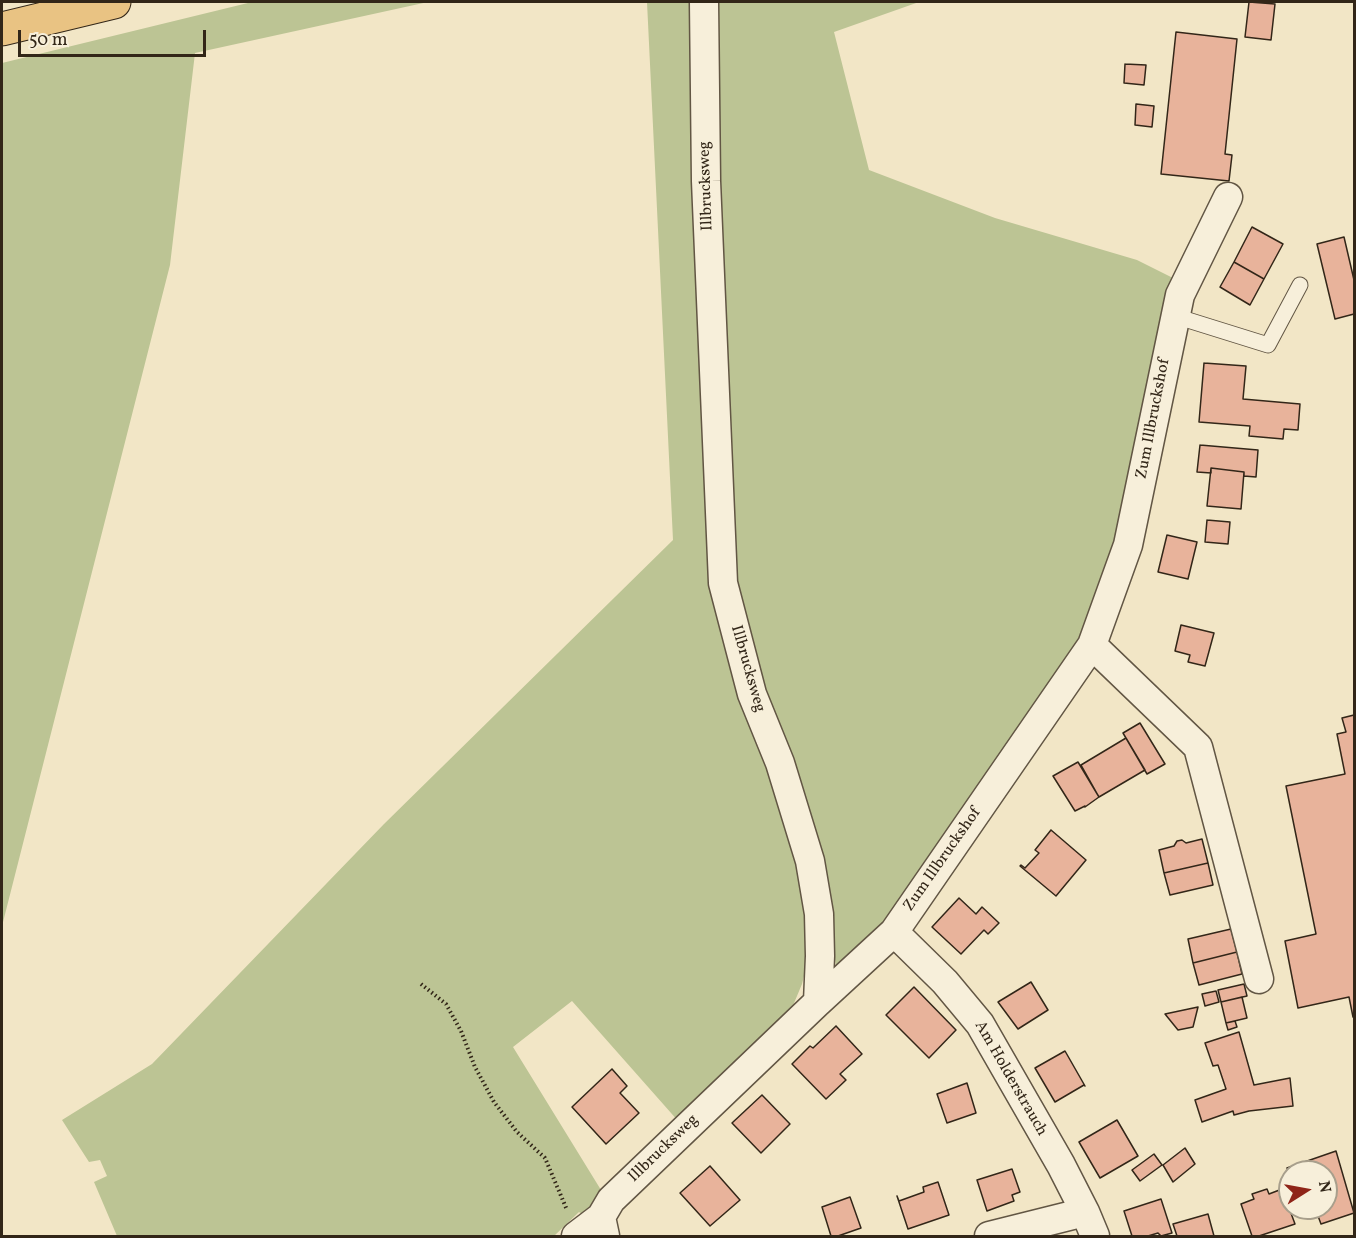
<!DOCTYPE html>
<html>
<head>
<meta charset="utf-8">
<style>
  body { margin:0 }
  #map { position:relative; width:1356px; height:1238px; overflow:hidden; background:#f2e6c6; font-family:Vollkorn,serif }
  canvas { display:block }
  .frame { position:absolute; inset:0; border:3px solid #322618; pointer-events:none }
  .north { position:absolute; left:1278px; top:1160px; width:60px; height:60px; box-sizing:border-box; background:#f7efda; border:2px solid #a89f8c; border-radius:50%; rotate:79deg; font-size:16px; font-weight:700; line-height:24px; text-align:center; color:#322618 }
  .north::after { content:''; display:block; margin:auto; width:21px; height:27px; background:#8f2418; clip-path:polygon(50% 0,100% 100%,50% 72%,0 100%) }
  .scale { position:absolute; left:18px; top:30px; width:188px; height:27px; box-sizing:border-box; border:3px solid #322618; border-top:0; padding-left:8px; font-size:18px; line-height:21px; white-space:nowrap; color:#322618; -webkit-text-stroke:4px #f7efda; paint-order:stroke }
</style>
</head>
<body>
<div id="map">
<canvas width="1356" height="1238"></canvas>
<div class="frame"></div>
<div class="north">N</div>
<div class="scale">50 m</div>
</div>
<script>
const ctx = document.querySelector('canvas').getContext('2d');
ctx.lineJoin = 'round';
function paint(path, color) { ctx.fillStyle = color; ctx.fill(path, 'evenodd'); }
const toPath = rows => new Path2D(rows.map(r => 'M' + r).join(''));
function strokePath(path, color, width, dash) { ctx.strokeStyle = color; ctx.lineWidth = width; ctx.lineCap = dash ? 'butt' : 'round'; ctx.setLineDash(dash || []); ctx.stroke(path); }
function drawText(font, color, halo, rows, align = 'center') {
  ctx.font = font + ' Vollkorn,serif'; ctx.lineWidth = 6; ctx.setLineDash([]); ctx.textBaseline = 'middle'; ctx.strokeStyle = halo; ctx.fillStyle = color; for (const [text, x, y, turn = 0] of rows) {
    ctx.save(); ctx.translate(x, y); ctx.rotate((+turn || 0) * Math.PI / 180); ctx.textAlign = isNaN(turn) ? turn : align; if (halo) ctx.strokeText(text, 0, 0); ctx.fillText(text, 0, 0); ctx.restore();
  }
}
paint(toPath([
  [252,2,428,2,195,53,170,265,2,926,2,63],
  [647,2,691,2,708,544,805,896,809,956,802,984,792,1008,679,1122,572,1001,513,1047,601,1190,598,1194,601,1198,582,1214,579,1212,554,1236,117,1236,94,1182,107,1176,100,1160,89,1162,62,1120,152,1064,384,824,673,540],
  [718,2,919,2,834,32,869,170,995,218,1137,260,1177,280,1119,543,1083,641,879,931,836,966,820,866,752,661,730,541,721,246]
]), '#bcc494');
const building = toPath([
  [1249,2,1275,4,1271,40,1245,37,1249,2],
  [1176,32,1237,39,1225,154,1232,155,1229,181,1161,174,1176,32],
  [1125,64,1146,65,1144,85,1124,83,1125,64],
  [1136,104,1154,106,1152,127,1135,125,1136,104],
  [1252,227,1283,244,1264,279,1234,262,1252,227],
  [1344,237,1354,280,1354,314,1335,319,1317,244,1344,237],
  [1234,262,1264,279,1250,305,1220,287,1234,262],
  [1204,363,1246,366,1243,399,1300,404,1298,430,1284,429,1283,439,1249,436,1250,426,1199,422,1204,363],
  [1200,445,1258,450,1256,477,1244,476,1244,472,1211,468,1211,473,1197,472,1200,445],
  [1211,468,1244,472,1241,509,1207,506,1211,468],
  [1207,520,1230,522,1228,544,1205,542,1207,520],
  [1167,535,1197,542,1188,579,1158,572,1167,535],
  [1181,625,1214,633,1205,666,1188,662,1190,655,1175,651,1181,625],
  [1354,715,1354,1017,1353,1017,1349,997,1298,1008,1285,941,1316,934,1286,786,1345,774,1337,734,1346,732,1342,718,1354,715],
  [1140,723,1165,764,1147,774,1123,733,1140,723],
  [1126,738,1145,770,1099,797,1081,765,1126,738],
  [1078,762,1099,797,1085,807,1085,806,1075,811,1053,776,1078,762],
  [1051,830,1086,860,1056,896,1020,866,1021,865,1025,868,1039,853,1035,850,1051,830],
  [1202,839,1208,863,1164,873,1159,850,1174,846,1177,841,1182,840,1186,843,1202,839],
  [1208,863,1213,885,1170,895,1164,873,1208,863],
  [959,898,976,914,982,907,999,923,988,934,984,930,961,954,932,927,959,898],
  [1231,929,1237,952,1193,963,1188,939,1231,929],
  [1237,952,1242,974,1199,985,1193,963,1237,952],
  [1031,982,1048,1010,1018,1029,998,1002,1031,982],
  [1244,984,1247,996,1221,1002,1218,990,1244,984],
  [914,987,956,1030,929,1058,886,1015,914,987],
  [1216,991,1219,1002,1205,1006,1202,994,1216,991],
  [1242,997,1247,1018,1226,1023,1221,1002,1242,997],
  [1198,1007,1193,1027,1178,1030,1165,1014,1198,1007],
  [1235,1021,1237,1027,1228,1030,1226,1023,1235,1021],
  [836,1026,862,1054,840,1074,846,1080,826,1099,792,1064,810,1046,813,1048,836,1026],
  [1239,1032,1254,1085,1290,1078,1293,1106,1249,1111,1234,1115,1233,1111,1202,1122,1195,1100,1226,1089,1218,1065,1213,1066,1205,1043,1239,1032],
  [1065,1051,1085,1086,1084,1085,1055,1102,1035,1068,1065,1051],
  [612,1069,627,1086,620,1093,639,1113,606,1144,572,1107,612,1069],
  [967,1083,976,1113,947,1123,937,1094,967,1083],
  [762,1095,790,1124,761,1153,732,1123,762,1095],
  [1117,1120,1138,1156,1100,1178,1079,1142,1117,1120],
  [1185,1148,1195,1164,1173,1182,1163,1165,1185,1148],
  [1336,1151,1354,1213,1321,1224,1315,1208,1326,1208,1326,1172,1290,1172,1290,1176,1287,1168,1336,1151],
  [1154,1154,1162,1165,1140,1181,1132,1170,1154,1154],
  [710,1166,740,1200,710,1226,680,1193,710,1166],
  [1012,1169,1020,1192,1012,1195,1014,1201,987,1211,977,1180,1012,1169],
  [938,1182,949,1215,908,1229,897,1196,899,1201,924,1192,923,1187,938,1182],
  [1267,1189,1269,1194,1282,1189,1295,1224,1259,1236,1252,1236,1241,1204,1254,1199,1252,1194,1267,1189],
  [850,1197,861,1228,838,1236,831,1236,822,1207,850,1197],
  [1161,1199,1172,1233,1161,1236,1158,1233,1148,1236,1132,1236,1124,1211,1161,1199],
  [1208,1214,1214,1236,1177,1236,1173,1224,1208,1214]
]);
paint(building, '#e8b39b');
strokePath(building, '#322618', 1.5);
const service = toPath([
  [1175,316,1268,345,1300,285]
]);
const minor = toPath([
  [1092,645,1198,747,1259,979],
  [894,932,945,982,980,1024,1061,1165,1085,1212,1095,1236],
  [818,1002,894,932,1092,645,1128,545,1180,295,1228,197],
  [576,1236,601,1217],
  [605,1236,601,1217,611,1200,818,1002,820,956,819,914,810,861,780,763,752,694,723,583,706,181,704,2],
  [989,1236,1085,1212]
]);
const motorway = toPath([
  [2,29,114,2]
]);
strokePath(service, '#625644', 17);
strokePath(minor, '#625644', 31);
strokePath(motorway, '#322618', 35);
strokePath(toPath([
  [421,984,446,1004,461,1031,475,1067,494,1102,517,1132,545,1158,567,1210]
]), '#322618', 4, [1.5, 3]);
strokePath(service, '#f7efda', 15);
strokePath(minor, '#f7efda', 28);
strokePath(motorway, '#e9c383', 33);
drawText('16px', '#322618', '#f7efda', [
  ["Illbrucksweg",707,186,-92],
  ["Zum Illbruckshof",1154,419,-79],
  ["Illbrucksweg",747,669,74],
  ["Zum Illbruckshof",943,860,-55],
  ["Am Holderstrauch",1010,1079,60],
  ["Illbrucksweg",664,1149,-44]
]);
</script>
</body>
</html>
